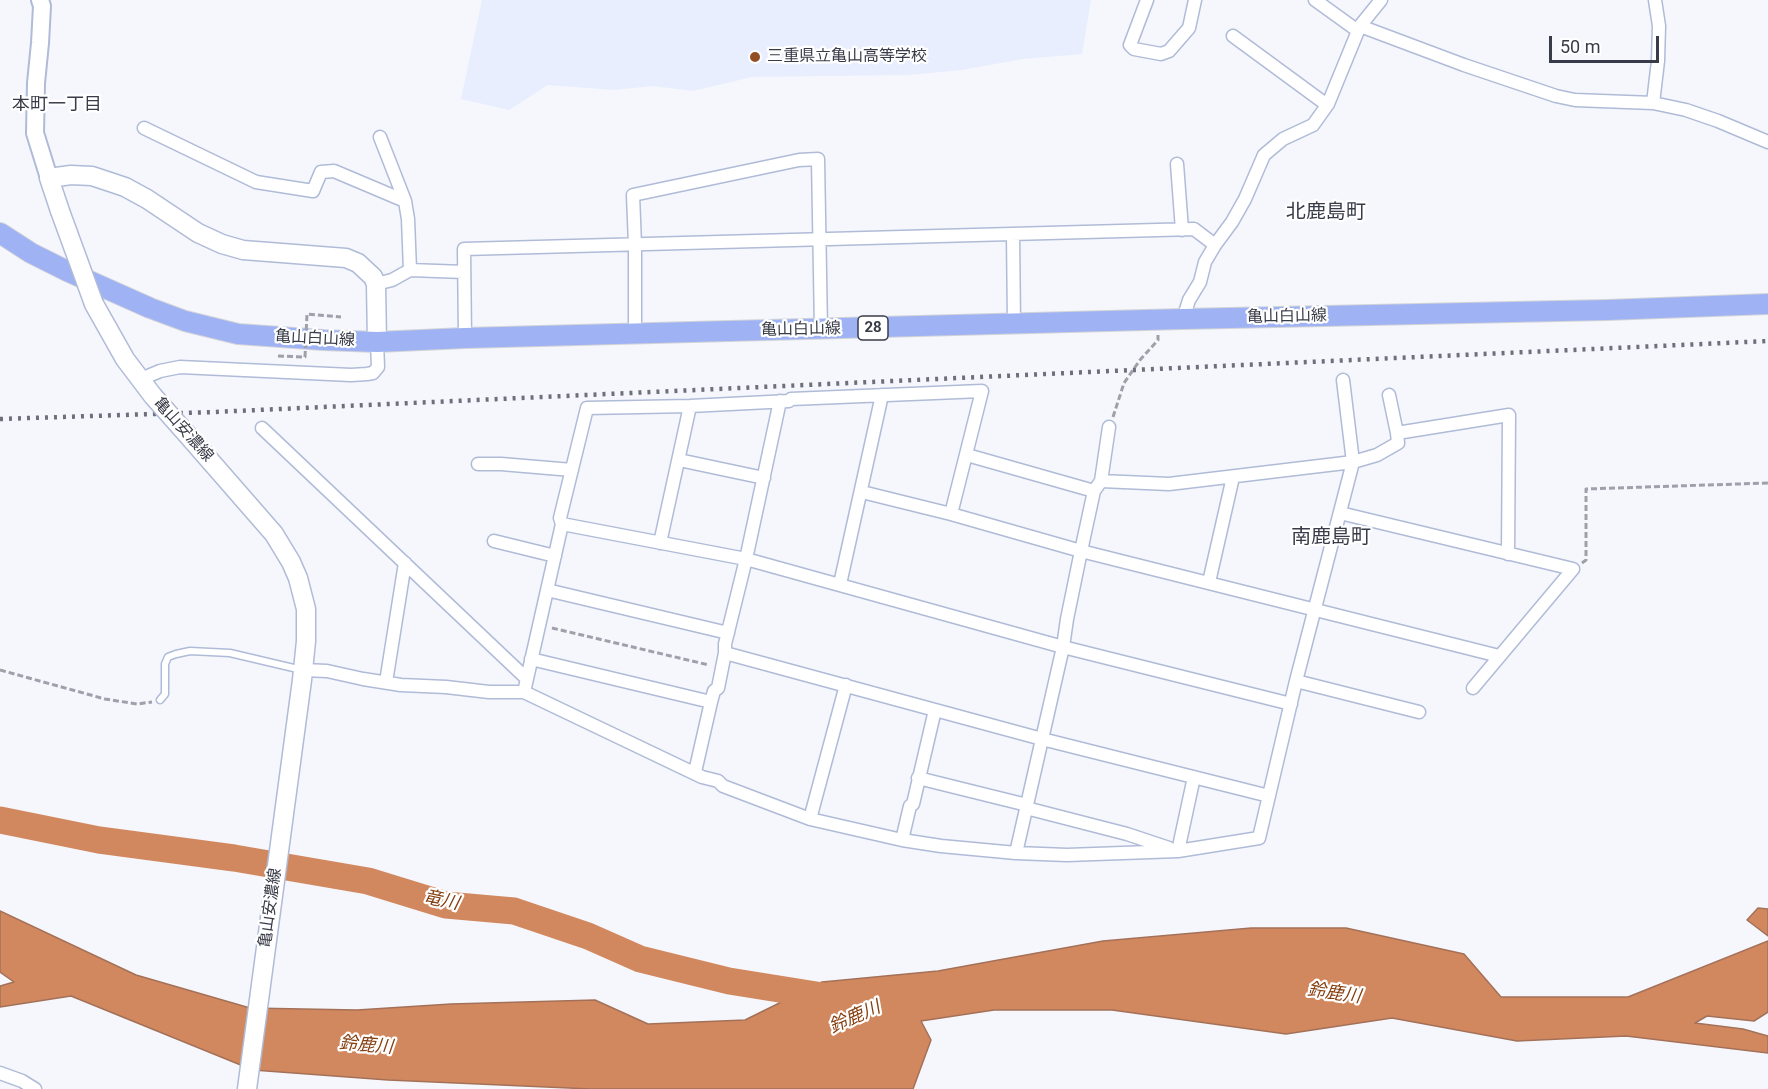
<!DOCTYPE html>
<html>
<head>
<meta charset="utf-8">
<style>
  body { margin:0 }
  #map { position:relative; width:1768px; height:1089px; overflow:hidden; background:#f5f7fd; font-family:Roboto,sans-serif }
  canvas { display:block }
  .scale { position:absolute; left:1549px; top:36px; width:110px; height:27px; box-sizing:border-box; border:3px solid #383c48; border-top:0; padding-left:8px; font-size:18px; line-height:21px; white-space:nowrap; color:#383c48; -webkit-text-stroke:4px #fff; paint-order:stroke }
</style>
</head>
<body>
<div id="map">
<canvas width="1768" height="1089"></canvas>
<div class="scale">50 m</div>
</div>
<script>
const ctx = document.querySelector('canvas').getContext('2d');
ctx.lineJoin = 'round';
function paint(path, color) { ctx.fillStyle = color; ctx.fill(path, 'evenodd'); }
const toPath = rows => new Path2D(rows.map(r => 'M' + r).join(''));
function strokePath(path, color, width, dash) { ctx.strokeStyle = color; ctx.lineWidth = width; ctx.lineCap = dash ? 'butt' : 'round'; ctx.setLineDash(dash || []); ctx.stroke(path); }
function drawText(font, color, halo, rows, align = 'center') {
  ctx.font = font + ' Roboto,"Noto Sans JP",sans-serif'; ctx.lineWidth = 4.5; ctx.setLineDash([]); ctx.textBaseline = 'middle'; ctx.strokeStyle = halo; ctx.fillStyle = color; for (const [text, x, y, turn = 0] of rows) {
    ctx.save(); ctx.translate(x, y); ctx.rotate((+turn || 0) * Math.PI / 180); ctx.textAlign = isNaN(turn) ? turn : align; if (halo) ctx.strokeText(text, 0, 0); ctx.fillText(text, 0, 0); ctx.restore();
  }
}
paint(toPath([
  [482,0,1091,0,1082,54,1023,59,962,70,909,75,752,77,693,91,653,86,614,90,548,85,509,110,461,99]
]), '#e8eefd');
const water = toPath([
  [1758,908,1768,909,1768,936,1747,920,1758,908],
  [0,911,136,975,250,1008,357,1010,451,1004,595,1000,648,1024,745,1020,822,982,938,971,1103,941,1251,928,1346,928,1464,954,1501,997,1628,997,1768,941,1768,1012,1754,1021,1707,1016,1695,1023,1743,1029,1768,1036,1768,1053,1626,1036,1517,1041,1392,1018,1286,1034,1112,1010,994,1010,921,1021,931,1040,913,1089,591,1089,388,1080,253,1070,71,996,0,1007,0,986,14,982,0,972,0,911]
]);
paint(water, '#d2885f');
strokePath(water, '#a47158', 1.5);
strokePath(toPath([
  [0,820,99,840,234,858,368,881,446,905,514,911,588,936,640,959,729,981,835,998]
]), '#d2885f', 27);
const service = toPath([
  [160,700,165,694,165,664,168,657,176,654,190,651,230,653,302,670]
]);
const minor = toPath([
  [1147,0,1130,45,1134,49,1161,54,1169,51,1189,28,1195,0],
  [1315,0,1358,31],
  [1360,26,1464,65,1556,96,1575,100,1653,103,1686,110,1718,121,1768,142],
  [1233,36,1327,105],
  [1653,103,1658,61,1659,26,1655,0],
  [144,128,256,182,313,191,321,172,334,171,405,201],
  [1177,164,1182,230],
  [1013,234,1014,324],
  [410,270,464,272],
  [376,284,392,280,410,270,408,219,405,201,380,137],
  [1183,319,1189,300,1200,282,1205,262,1215,245,1232,222,1245,199,1264,155,1283,139,1313,125,1328,104,1360,26,1381,0],
  [635,334,635,245,633,195,799,160,818,159,821,330],
  [465,338,464,249,1194,229,1215,245],
  [141,379,160,371,180,367,351,375,367,374,373,373,378,367,377,342],
  [1389,395,1397,433],
  [262,428,527,679],
  [967,455,1094,491],
  [679,460,764,478],
  [478,464,501,464,572,470],
  [1101,481,1169,484,1353,462,1377,455,1398,443,1397,433,1509,415,1508,554],
  [862,492,951,514,1081,551,1499,656],
  [1340,513,1573,569,1473,688],
  [562,524,746,559,1063,647,1291,704],
  [494,541,555,556],
  [660,543,690,406],
  [1209,582,1233,477],
  [840,584,882,395],
  [547,590,728,633],
  [725,653,1042,739,1269,796],
  [531,659,711,702],
  [303,670,327,671,363,679,401,685,446,687,489,692,524,692,702,777,718,781,723,786,810,819,902,840,941,846,1016,853,1067,855,1178,851,1259,838,1296,681,1353,462,1343,380],
  [1296,681,1419,712],
  [386,682,405,563],
  [524,692,562,524,560,518,587,408,690,406,789,401,791,399,982,391,951,514],
  [695,772,711,702,714,691,718,688,725,653,725,644,746,559,780,401],
  [918,778,1027,805],
  [1026,808,1127,834,1169,848],
  [810,819,846,685],
  [902,840,910,806,913,804,935,710],
  [1178,851,1194,777],
  [1016,853,1063,647,1067,619,1081,551,1094,491,1101,481,1109,427],
  [0,1073,22,1081,35,1089]
]);
const tertiary = toPath([
  [40,0,42,6,40,43,36,83,35,133,49,178]
]);
const secondary = toPath([
  [60,211,49,178,71,175,92,176,125,187,147,199,198,233,222,244,243,250,346,258,358,263,373,277,376,284,377,342],
  [94,304,125,359,153,396],
  [192,440,274,534,291,562,298,578,306,609,306,641,302,680,247,1089]
]);
const primary = toPath([
  [0,233,31,253,67,271,150,308,185,321,238,334,323,340,377,342,465,338,1183,319,1607,310,1768,304]
]);
strokePath(service, '#b0bbd7', 9);
strokePath(minor, '#b0bbd7', 15);
strokePath(tertiary, '#b0bbd7', 20);
strokePath(secondary, '#b0bbd7', 21);
strokePath(primary, '#d3d4d7', 22);
strokePath(toPath([
  [1113,417,1124,383,1140,360,1158,340,1158,335],
  [1582,563,1586,560,1586,489,1768,483],
  [552,628,709,665],
  [0,670,105,699,137,704,152,702]
]), '#9ea1aa', 3, [6, 3]);
strokePath(service, '#fff', 6);
strokePath(minor, '#fff', 12);
strokePath(tertiary, '#fff', 16);
strokePath(secondary, '#fff', 18);
strokePath(primary, '#9eb2f4', 20);
strokePath(toPath([
  [0,419,214,412,1768,341]
]), '#6d707a', 4.5, [3, 6]);
const secondaryBridge = toPath([
  [60,211,94,304],
  [153,396,192,440]
]);
strokePath(secondaryBridge, '#b0bbd7', 21, []);
strokePath(toPath([
  [278,356,305,357,307,314,341,317]
]), '#9ea1aa', 3, [6, 3]);
strokePath(secondaryBridge, '#fff', 18);
for (const [x, y, r, color] of [
  [755,57,6,"#944e24"]
]) { const dot = new Path2D(); dot.arc(x, y, r, 0, 2 * Math.PI); ctx.fillStyle = color; ctx.fill(dot); strokePath(dot, '#fff', 2); }
for (const [x, y, w] of [
  [873,328,30]
]) { const box = new Path2D(); box.roundRect(x - w / 2, y - 12, w, 24, 4.5); ctx.fillStyle = '#fff'; ctx.fill(box); strokePath(box, '#383c48', 1.5); }
drawText('bold 15px', '#383c48', null, [
  ["28",873,328]
]);
drawText('16px', '#383c48', '#fff', [
  ["三重県立亀山高等学校",767,57]
], 'left');
drawText('16px', '#383c48', '#fff', [
  ["亀山白山線",1287,317,-1],
  ["亀山白山線",801,330,-1],
  ["亀山白山線",315,339,3],
  ["亀山安濃線",183,430,48],
  ["亀山安濃線",271,908,-82]
]);
drawText('18px', '#383c48', '#fff', [
  ["本町一丁目",57,105]
]);
drawText('italic 18px', '#864012', '#fff', [
  ["竜川",441,901,12],
  ["鈴鹿川",1334,994,8],
  ["鈴鹿川",855,1018,-24],
  ["鈴鹿川",366,1046,5]
]);
drawText('20px', '#383c48', '#fff', [
  ["北鹿島町",1326,213],
  ["南鹿島町",1331,538]
]);
</script>
</body>
</html>
